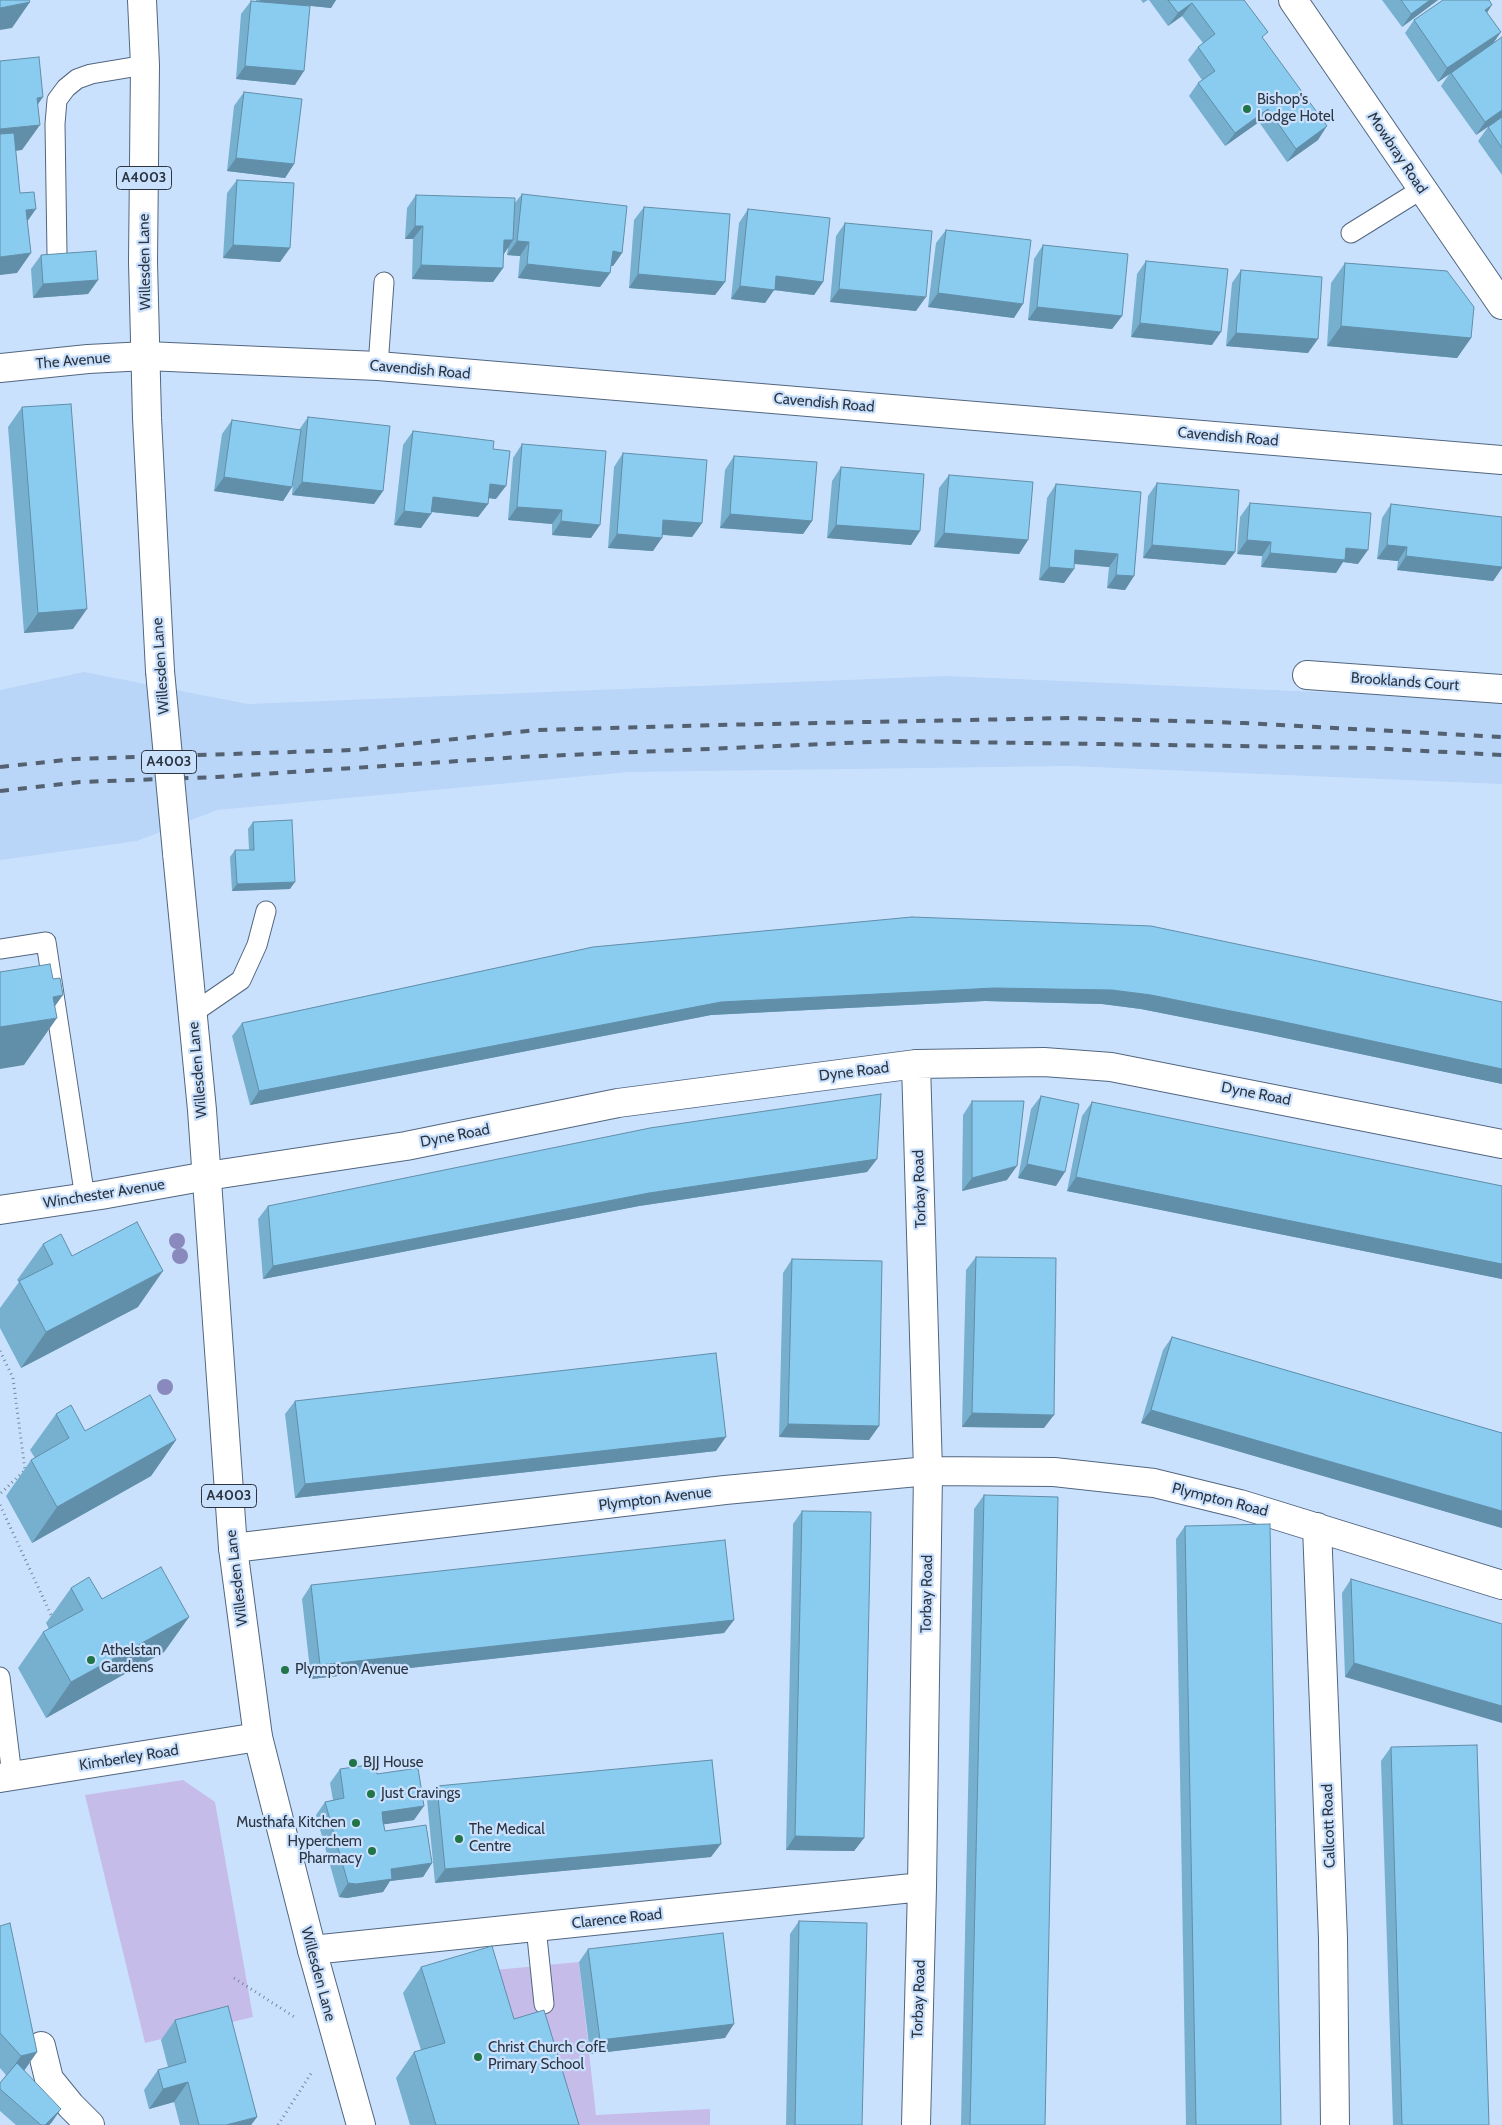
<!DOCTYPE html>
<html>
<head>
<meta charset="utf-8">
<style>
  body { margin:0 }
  canvas { display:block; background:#cae1fe }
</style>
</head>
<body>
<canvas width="1502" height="2125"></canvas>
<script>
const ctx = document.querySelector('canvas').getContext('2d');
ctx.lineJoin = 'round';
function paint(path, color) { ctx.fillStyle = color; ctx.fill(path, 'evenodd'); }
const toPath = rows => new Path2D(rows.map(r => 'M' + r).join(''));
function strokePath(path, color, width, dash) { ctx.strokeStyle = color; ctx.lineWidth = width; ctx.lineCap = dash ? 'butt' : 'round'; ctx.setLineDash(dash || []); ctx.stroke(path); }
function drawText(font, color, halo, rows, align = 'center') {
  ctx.font = font + ' Cabin,sans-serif'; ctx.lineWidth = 4.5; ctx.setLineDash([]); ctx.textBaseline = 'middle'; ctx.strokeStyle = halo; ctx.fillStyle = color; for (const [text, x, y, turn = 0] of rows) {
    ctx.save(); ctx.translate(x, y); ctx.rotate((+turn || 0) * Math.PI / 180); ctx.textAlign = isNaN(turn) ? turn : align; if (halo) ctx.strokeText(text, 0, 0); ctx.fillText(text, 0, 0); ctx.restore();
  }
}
paint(toPath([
  [84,672,248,704,946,676,1436,697,1502,703,1502,784,1070,766,629,772,217,810,137,841,0,860,0,690]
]), '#b9d5f7');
paint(toPath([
  [183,1780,215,1802,253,2017,145,2043,85,1795],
  [579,1962,596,2115,710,2109,710,2125,553,2125,474,1972]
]), '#c5bcea');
const lane = toPath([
  [1351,233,1422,189],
  [57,254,55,124,57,100,66,88,77,79,91,74,145,65],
  [378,366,384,282],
  [0,949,46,942,85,1198],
  [193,1013,241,980,257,945,266,911],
  [0,1677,12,1776],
  [536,1927,544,2004]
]);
const street = toPath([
  [1293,0,1502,305],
  [1307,675,1502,689],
  [207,1176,406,1146,618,1103,916,1064,1044,1062,1111,1067,1502,1144],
  [1317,1527,1333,1938,1335,2125],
  [233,1548,725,1490,928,1471,1054,1472,1154,1483,1240,1504,1502,1585],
  [0,1778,258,1737],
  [312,1950,922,1887],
  [41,2046,49,2079,71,2106,90,2125],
  [916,2125,922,1887,928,1471,916,1064]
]);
const secondary = toPath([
  [0,368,88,359,146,356,378,366,1502,460],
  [0,1210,101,1195,207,1176]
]);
const primary = toPath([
  [142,0,145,65,143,262,147,418,160,671],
  [177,853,202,1110,233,1548,258,1737,312,1950,361,2125]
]);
strokePath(lane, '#52667f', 21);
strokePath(street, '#52667f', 30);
strokePath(secondary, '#52667f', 30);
strokePath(primary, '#52667f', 30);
strokePath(toPath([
  [0,1351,13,1378,25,1470,0,1494],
  [0,1505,52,1617],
  [234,1978,296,2018],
  [278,2125,312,2072]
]), '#78879b', 3, [1, 4]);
strokePath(lane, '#fff', 19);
strokePath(street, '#fff', 28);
strokePath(secondary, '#fff', 28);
strokePath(primary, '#fff', 28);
strokePath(toPath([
  [0,767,75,759,354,750,537,730,716,725,1070,718,1244,723,1502,737],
  [0,791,80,782,217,777,520,757,894,741,1369,748,1502,755]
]), '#546170', 4, [9, 9]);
const primaryBridge = toPath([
  [160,671,177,853]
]);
strokePath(primaryBridge, '#52667f', 30, []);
strokePath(primaryBridge, '#fff', 28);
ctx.fillStyle = '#8a89bd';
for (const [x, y] of [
  [177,1241],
  [180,1256],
  [165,1387]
]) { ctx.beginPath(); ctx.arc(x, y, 8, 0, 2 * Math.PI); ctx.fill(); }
paint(toPath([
  [256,0,336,0,331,8,302,5,295,85,236,79,241,14,251,1,256,1],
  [1141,0,1148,0,1143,3],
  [1149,0,1244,0,1263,39,1318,140,1287,162,1259,122,1225,146,1189,96,1198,83,1202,80,1188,60,1198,47,1203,43,1182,16,1168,26],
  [1382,0,1438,0,1402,27],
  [1487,12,1493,44,1502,117,1476,135,1441,86,1450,73,1438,82,1405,33,1414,20],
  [244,92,294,164,285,178,227,171,234,106],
  [1502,117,1502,175,1478,141,1488,127],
  [237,180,290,248,280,262,223,258,227,193],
  [522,194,622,253,613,266,611,266,610,273,600,287,518,278,520,256,507,255,508,247,503,254,503,268,493,282,412,279,413,239,405,239,407,208,416,195,514,204],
  [644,207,725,282,715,295,629,288,634,220],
  [748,209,823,282,814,295,774,290,765,303,731,299,739,223],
  [845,223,916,311,830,302,836,236],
  [946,230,1014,318,928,307,936,243],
  [1043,245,1122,316,1112,329,1028,320,1034,259],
  [41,255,98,280,88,294,33,298,31,269],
  [1146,261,1212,345,1131,337,1137,274],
  [1345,263,1471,338,1457,358,1327,346,1331,283],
  [1241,270,1308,353,1226,346,1232,283],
  [22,407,73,629,24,633,8,427],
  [308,417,383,491,374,504,292,495,294,473,292,487,283,501,214,491,222,434,232,420,299,430],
  [413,431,493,449,496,499,488,498,488,504,478,517,431,512,421,528,394,525,403,445],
  [522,444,591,538,552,535,552,524,508,520,513,458],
  [623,453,702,523,692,537,662,535,653,551,608,548,614,467],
  [734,456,812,521,803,534,720,528,725,470],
  [841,467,920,531,911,545,827,538,832,481],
  [949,475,1028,540,1019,554,934,547,939,488],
  [1157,483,1235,552,1225,565,1143,558,1148,496],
  [1056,484,1141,492,1134,576,1125,590,1107,588,1109,567,1074,564,1074,569,1064,583,1039,580,1047,498],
  [1250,503,1358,564,1343,562,1336,573,1261,567,1262,556,1237,554,1240,517],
  [1391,504,1502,517,1502,568,1493,581,1397,570,1398,561,1377,559,1382,518],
  [253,822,290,889,232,891,230,857,235,850,249,850,248,829],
  [593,947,1502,1002,1502,1084,1257,1032,1141,1009,1102,1004,985,1001,711,1015,250,1105,232,1036,242,1023],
  [1041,1096,1056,1186,1018,1178,1031,1109],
  [972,1101,1007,1180,962,1191,963,1115],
  [1092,1102,1502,1186,1502,1279,1067,1191,1082,1116],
  [877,1159,867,1172,639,1206,263,1279,258,1219,268,1206],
  [43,1244,72,1256,138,1307,21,1368,0,1328,0,1308,19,1282,17,1280],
  [976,1257,1044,1428,962,1427,966,1270],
  [792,1259,879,1426,869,1440,779,1437,783,1273],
  [1172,1337,1502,1433,1502,1528,1141,1423,1163,1350],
  [295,1401,716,1451,295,1498,285,1414],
  [56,1414,85,1431,176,1440,151,1476,32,1543,6,1496,31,1460,35,1458,30,1450],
  [984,1495,1045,2125,961,2125,974,1509],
  [802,1511,864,1838,854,1851,786,1850,793,1524],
  [1185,1526,1281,2125,1186,2125,1176,1539],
  [1351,1579,1502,1624,1345,1677,1342,1593],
  [311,1585,734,1620,724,1633,311,1679,302,1599],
  [71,1588,102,1599,189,1617,164,1652,46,1718,18,1668,43,1632,49,1629,46,1623],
  [1391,1747,1489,2125,1393,2125,1381,1761],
  [340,1769,377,1774,414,1820,384,1824,385,1831,432,1863,423,1877,390,1881,383,1892,347,1898,339,1897,316,1815,325,1802,333,1800,330,1783],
  [437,1786,711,1857,435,1883,427,1800],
  [799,1921,862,2125,786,2125,790,1934],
  [0,1926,37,2052,24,2071,52,2122,49,2125,16,2125,0,2111,0,2083,6,2075,0,2068],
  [588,1949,725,2038,590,2054,579,1962],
  [421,1967,514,2019,579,2125,410,2125,396,2078,414,2052,421,2050,403,1993],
  [175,2020,257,2117,251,2125,180,2125,174,2102,149,2109,144,2090,158,2070,168,2067,161,2040]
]), '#77afce');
paint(toPath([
  [260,0,336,0,331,8,302,5,298,10,255,6],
  [1430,0,1438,0,1402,27,1411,14],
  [30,2,12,28,0,30,0,8],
  [1192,3,1182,16,1168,26,1178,13],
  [1492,5,1483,19,1485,10],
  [1501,32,1492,45,1438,82,1447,68],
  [245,66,304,71,295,85,236,79],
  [43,97,25,123,37,98],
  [1268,109,1259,122,1225,146,1235,133],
  [1502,110,1502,117,1476,135,1485,122],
  [40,125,22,150,0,153,0,129],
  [1327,126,1318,140,1287,162,1296,149],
  [236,158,294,164,285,178,227,171],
  [36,209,22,229,26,210],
  [415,226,423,226,413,239,405,239],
  [504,240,513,240,504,254,494,253],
  [517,241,529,242,520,256,507,255],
  [233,245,290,248,280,262,223,258],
  [613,251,622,253,613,266,603,265],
  [31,253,17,273,0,275,0,257],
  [527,264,610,273,600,287,518,278],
  [421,265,503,268,493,282,412,279],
  [638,274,725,282,715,295,629,288],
  [776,276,823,282,814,295,774,290,765,303,731,299,740,286],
  [98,280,88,294,33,298,43,284],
  [839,289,926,297,916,311,830,302],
  [938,293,1023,304,1014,318,928,307],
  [1037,307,1122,316,1112,329,1028,320],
  [1140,323,1221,332,1212,345,1131,337],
  [1341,326,1471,338,1457,358,1327,346],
  [1236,333,1318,339,1308,353,1226,346],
  [224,477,292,487,283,501,214,491],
  [302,482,383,491,374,504,292,495],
  [490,484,506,486,496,499,480,497],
  [433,497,488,504,478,517,423,511],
  [517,507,562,510,552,524,508,520],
  [404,511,431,514,421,528,394,525],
  [730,514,812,521,803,534,720,528],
  [663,520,702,523,692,537,654,534],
  [561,521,600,525,591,538,552,535],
  [836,525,920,531,911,545,827,538],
  [944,533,1028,540,1019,554,934,547],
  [617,534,662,538,653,551,608,548],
  [1247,540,1271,542,1262,556,1237,554],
  [1152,545,1235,552,1225,565,1143,558],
  [1387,545,1407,547,1398,561,1377,559],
  [1346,548,1368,550,1358,564,1343,562,1336,573,1261,567,1270,553],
  [1075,550,1118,554,1109,567,1066,563],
  [1406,556,1502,567,1502,568,1493,581,1397,570],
  [1049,567,1074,569,1064,583,1039,580],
  [1116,575,1134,576,1125,590,1107,588],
  [87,609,73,629,24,633,38,613],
  [295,882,290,889,232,891,237,884],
  [994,988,1112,990,1151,995,1266,1018,1502,1069,1502,1084,1257,1032,1141,1009,1102,1004,985,1001,711,1015,250,1105,259,1091,721,1002],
  [63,995,45,1020,57,1018,24,1065,0,1069,0,1027,53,997],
  [877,1159,867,1172,639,1206,263,1279,273,1266,649,1193],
  [1027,1164,1065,1172,1056,1186,1018,1178],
  [1017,1166,1007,1180,962,1191,972,1178],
  [1076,1177,1502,1264,1502,1279,1067,1191],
  [163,1271,138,1307,21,1368,46,1332],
  [1151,1410,1502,1511,1502,1528,1141,1423],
  [972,1413,1054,1415,1044,1428,962,1427],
  [788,1424,879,1426,869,1440,779,1437],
  [726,1437,716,1451,295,1498,305,1484],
  [176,1440,151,1476,32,1543,57,1507],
  [189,1617,164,1652,46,1718,71,1682],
  [734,1620,724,1633,311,1679,320,1665],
  [1354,1663,1502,1706,1502,1723,1345,1677],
  [424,1806,414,1820,373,1826,382,1812],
  [795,1836,864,1838,854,1851,786,1850],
  [721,1844,711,1857,435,1883,445,1869],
  [432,1863,423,1877,390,1881,383,1892,347,1898,339,1897,348,1883,391,1869],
  [734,2024,725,2038,590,2054,600,2040],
  [37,2052,23,2072,7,2076,21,2056],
  [188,2082,174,2102,149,2109,163,2089],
  [61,2109,52,2122,49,2125,45,2125],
  [257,2117,251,2125,226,2125]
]), '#618ea8');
const building = toPath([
  [0,0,29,0,30,2,0,8,0,0],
  [1168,0,1244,0,1268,32,1262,37,1327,126,1296,149,1268,109,1235,133,1198,83,1215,71,1198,47,1215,34,1192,3,1178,13,1168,0],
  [1401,0,1430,0,1411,14,1401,0],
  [1443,0,1489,0,1492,5,1485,10,1501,32,1447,68,1414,20,1443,0],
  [251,1,310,6,304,71,245,66,251,1],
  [1502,37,1502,110,1485,122,1451,73,1502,37],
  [39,57,43,97,37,98,40,125,0,129,0,61,39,57],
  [244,92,302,99,294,164,236,158,244,92],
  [1502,117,1502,148,1488,127,1502,117],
  [14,133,20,193,34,192,36,209,26,210,31,253,0,257,0,134,14,133],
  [237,180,294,183,290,248,233,245,237,180],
  [522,194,627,206,622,253,613,251,610,273,527,264,529,242,517,241,522,194],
  [416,195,515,198,513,240,504,240,503,268,421,265,423,226,415,226,416,195],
  [644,207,730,214,725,282,638,274,644,207],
  [748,209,830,218,823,282,776,276,775,290,740,286,748,209],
  [845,223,932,231,926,297,839,289,845,223],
  [946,230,1031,240,1023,304,938,293,946,230],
  [1043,245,1128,254,1122,316,1037,307,1043,245],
  [96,251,98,280,43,284,41,255,96,251],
  [1146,261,1228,269,1221,332,1140,323,1146,261],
  [1345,263,1447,271,1474,307,1471,338,1341,326,1345,263],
  [1241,270,1322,277,1318,339,1236,333,1241,270],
  [71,404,87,609,38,613,22,407,71,404],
  [308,417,390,426,383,491,302,482,308,417],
  [232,420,301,430,292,487,224,477,232,420],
  [413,431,494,441,493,449,510,451,506,486,490,484,488,504,433,497,431,514,404,511,413,431],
  [522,444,606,451,600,525,561,521,562,510,517,507,522,444],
  [623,453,707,460,702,523,663,520,662,538,617,534,623,453],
  [734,456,817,462,812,521,730,514,734,456],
  [841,467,924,474,920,531,836,525,841,467],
  [949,475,1033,482,1028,540,944,533,949,475],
  [1157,483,1239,490,1235,552,1152,545,1157,483],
  [1056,484,1141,492,1134,576,1116,575,1118,554,1075,550,1074,569,1049,567,1056,484],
  [1250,503,1371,513,1368,550,1346,548,1345,560,1270,553,1271,542,1247,540,1250,503],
  [1391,504,1502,517,1502,567,1406,556,1407,547,1387,545,1391,504],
  [292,820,295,882,237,884,235,850,254,850,253,822,292,820],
  [912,917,1151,926,1308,959,1502,1002,1502,1069,1266,1018,1151,995,1112,990,994,988,721,1002,259,1091,242,1023,593,947,912,917],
  [50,964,53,979,60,978,63,995,53,997,57,1018,0,1027,0,972,50,964],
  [881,1094,877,1159,649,1193,273,1266,268,1206,650,1128,881,1094],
  [1041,1096,1079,1104,1065,1172,1027,1164,1041,1096],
  [972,1101,1024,1101,1017,1166,972,1178,972,1101],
  [1092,1102,1502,1186,1502,1264,1076,1177,1092,1102],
  [137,1222,163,1271,46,1332,19,1281,53,1264,43,1244,61,1234,72,1256,137,1222],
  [976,1257,1056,1258,1054,1415,972,1413,976,1257],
  [792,1259,882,1261,879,1426,788,1424,792,1259],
  [1172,1337,1502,1433,1502,1511,1151,1410,1172,1337],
  [716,1353,726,1437,305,1484,295,1401,716,1353],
  [150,1395,176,1440,57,1507,31,1460,69,1438,56,1414,71,1405,85,1431,150,1395],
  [984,1495,1058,1497,1045,2125,970,2125,984,1495],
  [802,1511,871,1512,864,1838,795,1836,802,1511],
  [1270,1524,1281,2125,1196,2125,1185,1526,1270,1524],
  [725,1540,734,1620,320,1665,311,1585,725,1540],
  [161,1567,189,1617,71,1682,43,1632,83,1610,71,1588,89,1577,102,1599,161,1567],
  [1351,1579,1502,1624,1502,1706,1354,1663,1351,1579],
  [1477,1745,1489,2125,1402,2125,1391,1747,1477,1745],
  [712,1760,721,1844,445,1869,437,1786,712,1760],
  [375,1764,377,1774,418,1768,424,1806,382,1812,383,1822,385,1831,426,1825,432,1863,391,1869,392,1879,356,1884,348,1883,325,1802,344,1798,340,1769,375,1764],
  [799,1921,867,1923,862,2125,795,2125,799,1921],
  [10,1923,37,2052,21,2056,0,2033,0,1926,10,1923],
  [723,1933,734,2024,600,2040,588,1949,723,1933],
  [492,1946,514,2019,544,2010,579,2125,436,2125,414,2052,445,2043,421,1967,492,1946],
  [228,2006,257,2117,226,2125,199,2125,188,2082,163,2089,158,2070,186,2062,175,2020,228,2006],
  [17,2063,61,2109,45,2125,41,2125,0,2089,0,2083,17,2063]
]);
paint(building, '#8acbf0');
strokePath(building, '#618ea8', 1);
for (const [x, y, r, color] of [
  [1247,109,5,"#207446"],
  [91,1660,5,"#207446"],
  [285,1670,5,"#207446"],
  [353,1763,5,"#207446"],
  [371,1794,5,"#207446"],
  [356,1823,5,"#207446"],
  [459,1839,5,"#207446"],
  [372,1851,5,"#207446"],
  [478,2057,5,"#207446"]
]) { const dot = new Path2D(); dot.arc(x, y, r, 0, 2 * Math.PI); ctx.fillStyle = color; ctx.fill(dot); strokePath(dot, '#cae1fe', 2); }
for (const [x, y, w] of [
  [144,178,55],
  [169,762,55],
  [229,1496,55]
]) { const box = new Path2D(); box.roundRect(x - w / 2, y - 11.5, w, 23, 4); ctx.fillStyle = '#cae1fe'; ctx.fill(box); strokePath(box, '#2c3540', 1); }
drawText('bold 14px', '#2c3540', null, [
  ["A4003",144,178],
  ["A4003",169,762],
  ["A4003",229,1496]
]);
drawText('15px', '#2c3540', '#cae1fe', [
  ["Bishop's",1257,100],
  ["Lodge Hotel",1257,117],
  ["Athelstan",101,1651],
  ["Gardens",101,1668],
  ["Plympton Avenue",295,1670],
  ["BJJ House",363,1763],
  ["Just Cravings",381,1794],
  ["Musthafa Kitchen",346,1823,"right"],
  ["The Medical",469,1830],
  ["Centre",469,1847],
  ["Hyperchem",362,1842,"right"],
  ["Pharmacy",362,1859,"right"],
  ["Christ Church CofE",488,2048],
  ["Primary School",488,2065]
], 'left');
drawText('15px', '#2c3540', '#cae1fe', [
  ["Mowbray Road",1397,153,56],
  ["Willesden Lane",145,262,-91],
  ["The Avenue",73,361,-5],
  ["Cavendish Road",420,370,5],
  ["Cavendish Road",824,403,5],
  ["Cavendish Road",1228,437,5],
  ["Willesden Lane",161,666,-94],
  ["Brooklands Court",1405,682,4],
  ["Willesden Lane",198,1070,-95],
  ["Dyne Road",854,1072,-7],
  ["Dyne Road",1256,1094,11],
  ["Dyne Road",455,1136,-11],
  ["Torbay Road",920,1189,-92],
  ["Winchester Avenue",104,1194,-9],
  ["Plympton Avenue",655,1499,-7],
  ["Plympton Road",1220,1500,14],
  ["Willesden Lane",237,1578,-97],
  ["Torbay Road",927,1594,-89],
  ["Kimberley Road",129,1758,-9],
  ["Callcott Road",1329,1826,-92],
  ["Clarence Road",617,1919,-6],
  ["Willesden Lane",318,1974,75],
  ["Torbay Road",919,1999,-88]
]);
</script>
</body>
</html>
